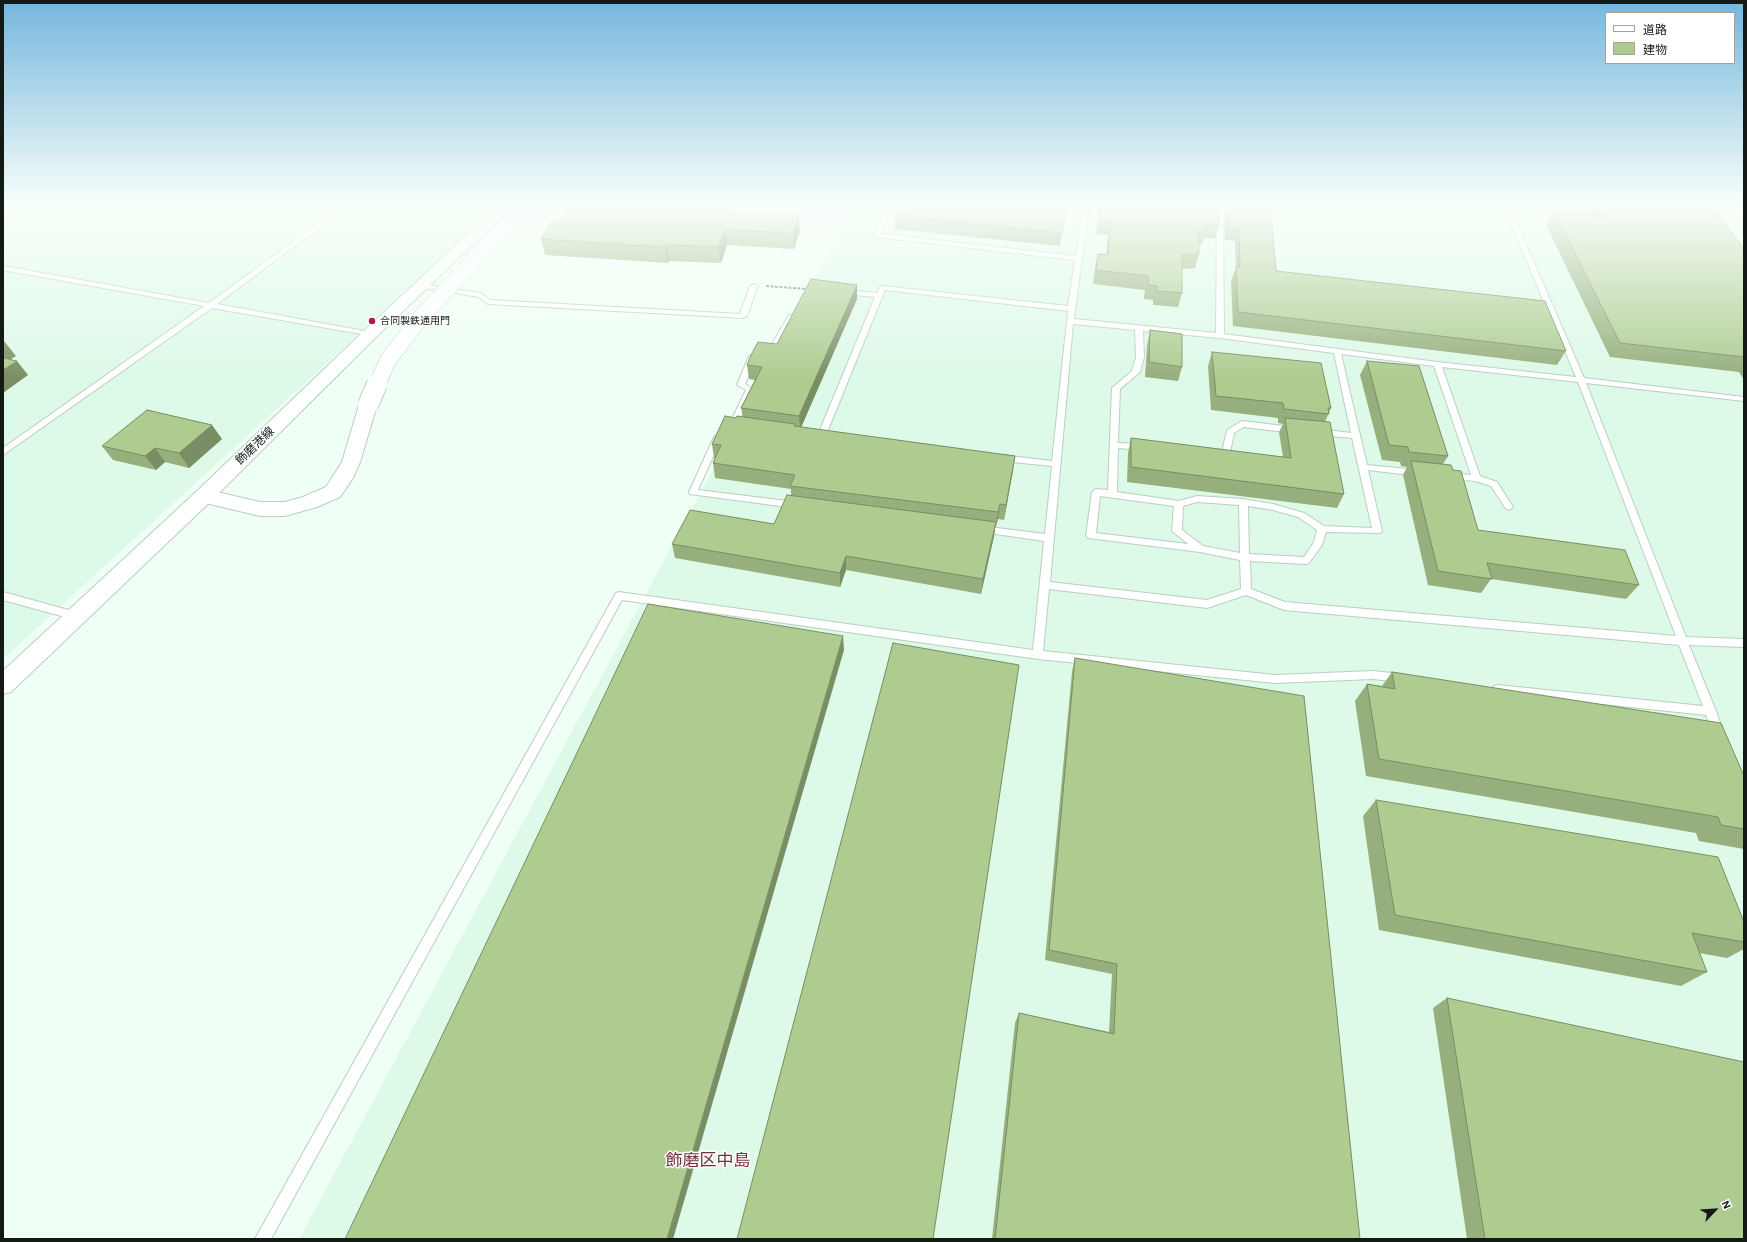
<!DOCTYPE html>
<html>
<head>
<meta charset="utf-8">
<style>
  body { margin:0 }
  #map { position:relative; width:1747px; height:1242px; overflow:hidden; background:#effff5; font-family:"Alegreya Sans","Noto Sans JP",sans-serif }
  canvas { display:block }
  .frame { position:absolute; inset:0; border:4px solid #131a16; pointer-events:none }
  .legend { position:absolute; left:1605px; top:12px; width:130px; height:52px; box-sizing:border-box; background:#fff; border:1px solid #a1a3a2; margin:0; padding:5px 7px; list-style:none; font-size:12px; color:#131a16 }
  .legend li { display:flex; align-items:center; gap:8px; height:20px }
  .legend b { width:20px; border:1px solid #a1a3a2 }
  .north { position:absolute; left:1695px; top:1190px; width:40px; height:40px; -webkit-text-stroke:3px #fff; paint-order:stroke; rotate:65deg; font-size:11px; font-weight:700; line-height:16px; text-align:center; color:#131a16 }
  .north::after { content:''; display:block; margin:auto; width:14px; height:18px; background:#131a16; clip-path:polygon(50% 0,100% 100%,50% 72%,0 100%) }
</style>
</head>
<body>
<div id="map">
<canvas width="1747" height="1242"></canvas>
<div class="frame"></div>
<ul class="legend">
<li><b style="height:5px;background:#fff"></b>道路</li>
<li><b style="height:11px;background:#aecb90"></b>建物</li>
</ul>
<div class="north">N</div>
</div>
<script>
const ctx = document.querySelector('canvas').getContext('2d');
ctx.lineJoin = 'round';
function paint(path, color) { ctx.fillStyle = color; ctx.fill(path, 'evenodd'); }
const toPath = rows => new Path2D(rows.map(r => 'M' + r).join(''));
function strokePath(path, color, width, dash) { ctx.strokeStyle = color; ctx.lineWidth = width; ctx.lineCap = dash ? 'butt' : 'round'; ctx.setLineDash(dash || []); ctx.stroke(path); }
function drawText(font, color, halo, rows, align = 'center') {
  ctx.font = font + ' "Alegreya Sans","Noto Sans JP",sans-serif'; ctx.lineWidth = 3; ctx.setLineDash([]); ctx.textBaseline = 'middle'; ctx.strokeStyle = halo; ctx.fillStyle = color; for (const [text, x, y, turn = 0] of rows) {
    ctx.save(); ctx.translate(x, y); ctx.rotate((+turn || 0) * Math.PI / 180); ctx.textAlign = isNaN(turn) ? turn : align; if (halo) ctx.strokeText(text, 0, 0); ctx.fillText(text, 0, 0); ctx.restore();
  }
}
paint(toPath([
  [3,205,500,205,3,659],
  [855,205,1744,205,1744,1239,299,1239]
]), '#ddf9e7');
const service = toPath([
  [343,205,350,205,217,304,370,332,374,334,373,336,212,308,3,455,3,448,204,306,3,270,3,266,209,303,343,205],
  [886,205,892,205,881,234,1076,256,1083,205,1089,205,1074,319,1216,333,1217,205,1223,205,1224,334,1437,362,1576,377,1504,208,1484,207,1481,205,1509,205,1584,378,1744,397,1744,401,1586,383,1686,637,1744,639,1744,647,1689,645,1716,711,1724,734,1723,737,1719,739,1715,737,1706,715,1498,693,1494,692,1493,689,1494,686,1498,685,1703,706,1679,645,1284,610,1246,595,1207,608,1049,589,1043,651,1275,675,1373,671,1401,674,1405,675,1406,678,1405,681,1401,682,1373,679,1275,683,1038,659,622,600,271,1239,255,1239,616,593,619,592,1033,650,1044,541,981,532,976,529,981,526,1045,534,1052,466,1002,461,998,458,1002,455,1052,461,1068,311,885,290,826,435,831,438,827,441,818,439,817,437,875,297,845,294,841,292,842,290,877,293,880,287,882,286,1068,306,1075,260,875,237,874,236,886,205],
  [1073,324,1135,330,1136,357,1132,371,1112,388,1108,490,1096,489,1092,492,1086,536,1088,538,1200,552,1240,560,1241,589,1207,600,1050,582,1073,324],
  [1143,331,1220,338,1334,353,1351,433,1319,429,1315,432,1319,435,1352,438,1372,528,1324,526,1304,513,1273,504,1243,499,1197,496,1179,501,1117,492,1118,448,1142,450,1146,447,1142,444,1118,443,1120,389,1140,372,1144,357,1143,331],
  [1341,354,1434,366,1471,475,1450,473,1446,476,1450,479,1475,481,1491,486,1506,509,1509,510,1513,507,1497,482,1480,476,1442,367,1578,382,1676,636,1285,602,1251,589,1250,561,1306,564,1309,563,1322,545,1326,532,1380,533,1382,531,1368,470,1418,476,1422,473,1418,470,1367,465,1341,354],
  [1100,496,1174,506,1172,531,1188,544,1096,533,1100,496],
  [1197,502,1239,505,1240,553,1203,546,1182,530,1183,506,1197,502],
  [1248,506,1273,510,1298,517,1317,530,1314,542,1304,557,1249,554,1248,506],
  [421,284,481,293,490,300,740,314,750,286,754,284,758,286,747,316,743,318,488,304,479,297,419,287,417,286,421,284],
  [789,315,795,315,796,317,773,356,767,356,766,354,789,315],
  [749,356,755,356,756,358,745,384,754,389,738,423,740,425,739,427,733,428,729,425,746,390,737,385,749,356],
  [1242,421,1293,427,1297,430,1293,433,1244,427,1234,433,1229,457,1214,456,1213,454,1214,452,1222,452,1227,430,1242,421],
  [718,434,722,437,698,490,795,502,799,505,798,507,795,508,690,494,689,492,714,437,718,434],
  [3,592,76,612,80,613,81,616,80,619,76,620,3,600,3,592]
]);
const tertiary = toPath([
  [368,399,374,401,377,405,360,462,353,478,340,497,317,507,285,516,260,516,197,501,194,496,197,491,204,489,260,502,285,502,303,497,326,487,342,462,359,405,362,401,368,399]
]);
const secondary = toPath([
  [499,205,514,205,376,337,211,501,11,692,3,694,3,671,197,491,364,331,499,205]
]);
strokePath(service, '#bacec1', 2);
strokePath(tertiary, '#bacec1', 2);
strokePath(secondary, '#bacec1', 2);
strokePath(toPath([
  [766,286,807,289]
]), '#78837c', 2, [3, 1.5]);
paint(service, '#fff');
paint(tertiary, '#fff');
paint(secondary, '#fff');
const tertiaryBridgeFar1 = toPath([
  [377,385,388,360,422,316,526,205]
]);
const tertiaryBridge = toPath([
  [368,405,377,384]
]);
strokePath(tertiaryBridgeFar1, '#bacec1', 17, []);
strokePath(tertiaryBridge, '#bacec1', 22, []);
strokePath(tertiaryBridgeFar1, '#fff', 16);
strokePath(tertiaryBridge, '#fff', 20);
paint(toPath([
  [571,205,728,205,725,212,800,231,794,249,727,245,721,263,669,261,668,263,545,255,541,239,561,222],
  [1067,205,1060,246,895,229,895,215],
  [1100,205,1219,205,1219,226,1215,239,1204,238,1202,245,1199,245,1199,254,1195,268,1182,269,1182,293,1178,307,1153,305,1153,300,1144,299,1145,290,1093,284,1095,268,1098,254,1106,255,1108,235,1096,234],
  [1224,205,1270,205,1276,271,1566,351,1557,365,1233,326,1231,281,1236,268,1235,241,1225,240],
  [1579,205,1711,205,1744,249,1744,380,1739,372,1610,357,1546,225,1554,211,1585,214],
  [1740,205,1744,205,1744,210],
  [857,285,857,299,801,427,1015,456,1004,520,998,519,996,526,995,526,994,536,981,594,846,570,840,587,675,558,672,544,774,524,791,495,791,489,715,478,713,463,715,458,714,458,712,444,736,418,743,417,741,408,755,380,749,379,747,365,777,344],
  [1150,330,1182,367,1178,381,1145,377,1147,345],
  [1212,352,1331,408,1325,422,1344,494,1337,508,1127,482,1128,453,1131,438,1283,457,1279,432,1283,424,1278,423,1278,418,1211,410,1208,366],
  [1367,361,1448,456,1443,464,1453,470,1478,530,1639,585,1626,599,1491,579,1481,593,1428,585,1403,475,1407,467,1401,466,1400,462,1382,460,1360,375],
  [222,439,189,468,165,462,156,470,113,460,102,446],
  [1075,658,1360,1239,992,1239,1015,1023,1019,1013,1109,1032,1112,974,1045,960,1072,672],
  [1392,672,1744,776,1744,849,1699,841,1696,833,1366,776,1355,701,1367,684,1382,686],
  [1376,800,1744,942,1744,949,1727,958,1699,953,1707,972,1681,986,1379,930,1363,816],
  [1447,998,1744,1239,1467,1239,1433,1008]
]), '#96af7c');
paint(toPath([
  [720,205,728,205,719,227,717,211],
  [799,215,800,231,794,249,793,233],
  [725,230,727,245,721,263,718,247],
  [666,245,669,261,668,263,665,247],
  [857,285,857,299,800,430,799,416],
  [4,341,16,356,3,364,3,342],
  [17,361,28,375,3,393,3,370],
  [212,425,222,439,189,468,179,453],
  [155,448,165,462,156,470,145,456],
  [1015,456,1013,471,1004,520,1006,505],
  [1000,504,998,519,996,526,998,512],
  [996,522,994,536,981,594,983,579],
  [846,556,846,570,840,587,840,573],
  [843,636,844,650,673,1239,667,1239]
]), '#7a8e65');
const building = toPath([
  [571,205,720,205,717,211,799,215,793,233,725,230,718,247,666,245,665,247,541,239,552,221,561,222,571,205],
  [899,205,1067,205,1062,233,895,215,899,205],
  [1101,205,1219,205,1219,226,1206,224,1206,231,1198,230,1199,254,1182,255,1182,293,1157,291,1157,286,1148,285,1148,276,1096,270,1098,254,1108,255,1111,221,1099,220,1101,205],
  [1229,205,1270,205,1276,271,1545,301,1566,351,1238,312,1236,267,1240,267,1239,228,1229,227,1229,205],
  [1595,205,1711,205,1744,249,1744,357,1620,343,1554,211,1601,216,1595,205],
  [811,279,857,285,799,416,741,408,762,367,747,365,751,355,758,342,777,344,811,279],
  [1150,330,1182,334,1182,367,1149,362,1150,330],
  [1212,352,1321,363,1331,408,1328,408,1329,414,1284,409,1283,403,1216,396,1212,352],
  [3,358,17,361,3,370,3,358],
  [1367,361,1419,366,1448,456,1409,452,1408,447,1389,445,1367,361],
  [147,410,212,425,179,453,155,448,145,456,102,446,147,410],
  [725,416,736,418,737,416,795,424,794,426,1015,456,1006,505,1000,504,998,512,790,486,795,475,713,463,721,445,712,444,725,416],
  [1285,418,1330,422,1344,494,1131,467,1131,438,1291,458,1285,418],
  [1411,461,1451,465,1453,470,1461,471,1478,530,1625,550,1639,585,1487,563,1492,579,1438,571,1411,461],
  [787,495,996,522,983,579,846,556,840,573,672,544,690,510,774,524,787,495],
  [648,604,843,636,667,1239,345,1239,648,604],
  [893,643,1019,665,933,1239,737,1239,893,643],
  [1075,658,1304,696,1360,1239,995,1239,1019,1013,1114,1034,1117,964,1049,950,1075,658],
  [1392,672,1721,723,1744,776,1744,829,1721,825,1718,817,1379,759,1367,684,1395,689,1392,672],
  [1376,800,1718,857,1744,922,1744,942,1692,933,1707,972,1395,915,1376,800],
  [1447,998,1744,1062,1744,1239,1485,1239,1447,998]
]);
paint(building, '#aecb90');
strokePath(building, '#7a8e65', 1);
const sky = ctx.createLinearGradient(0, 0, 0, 379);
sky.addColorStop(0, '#74b6dd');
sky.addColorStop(0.54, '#f8fffa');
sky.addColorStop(1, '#f8fffa00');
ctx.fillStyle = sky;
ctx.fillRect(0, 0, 1747, 379);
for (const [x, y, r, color] of [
  [372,321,4,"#ae1a40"]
]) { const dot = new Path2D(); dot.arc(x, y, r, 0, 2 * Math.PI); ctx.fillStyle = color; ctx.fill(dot); strokePath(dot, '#fff', 1.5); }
drawText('10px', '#131a16', '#fff', [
  ["合同製鉄通用門",380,321]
], 'left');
drawText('12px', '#131a16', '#fff', [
  ["飾磨港線",255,446,-44]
]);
drawText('17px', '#77303a', '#fff', [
  ["飾磨区中島",708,1161]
]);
</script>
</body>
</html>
